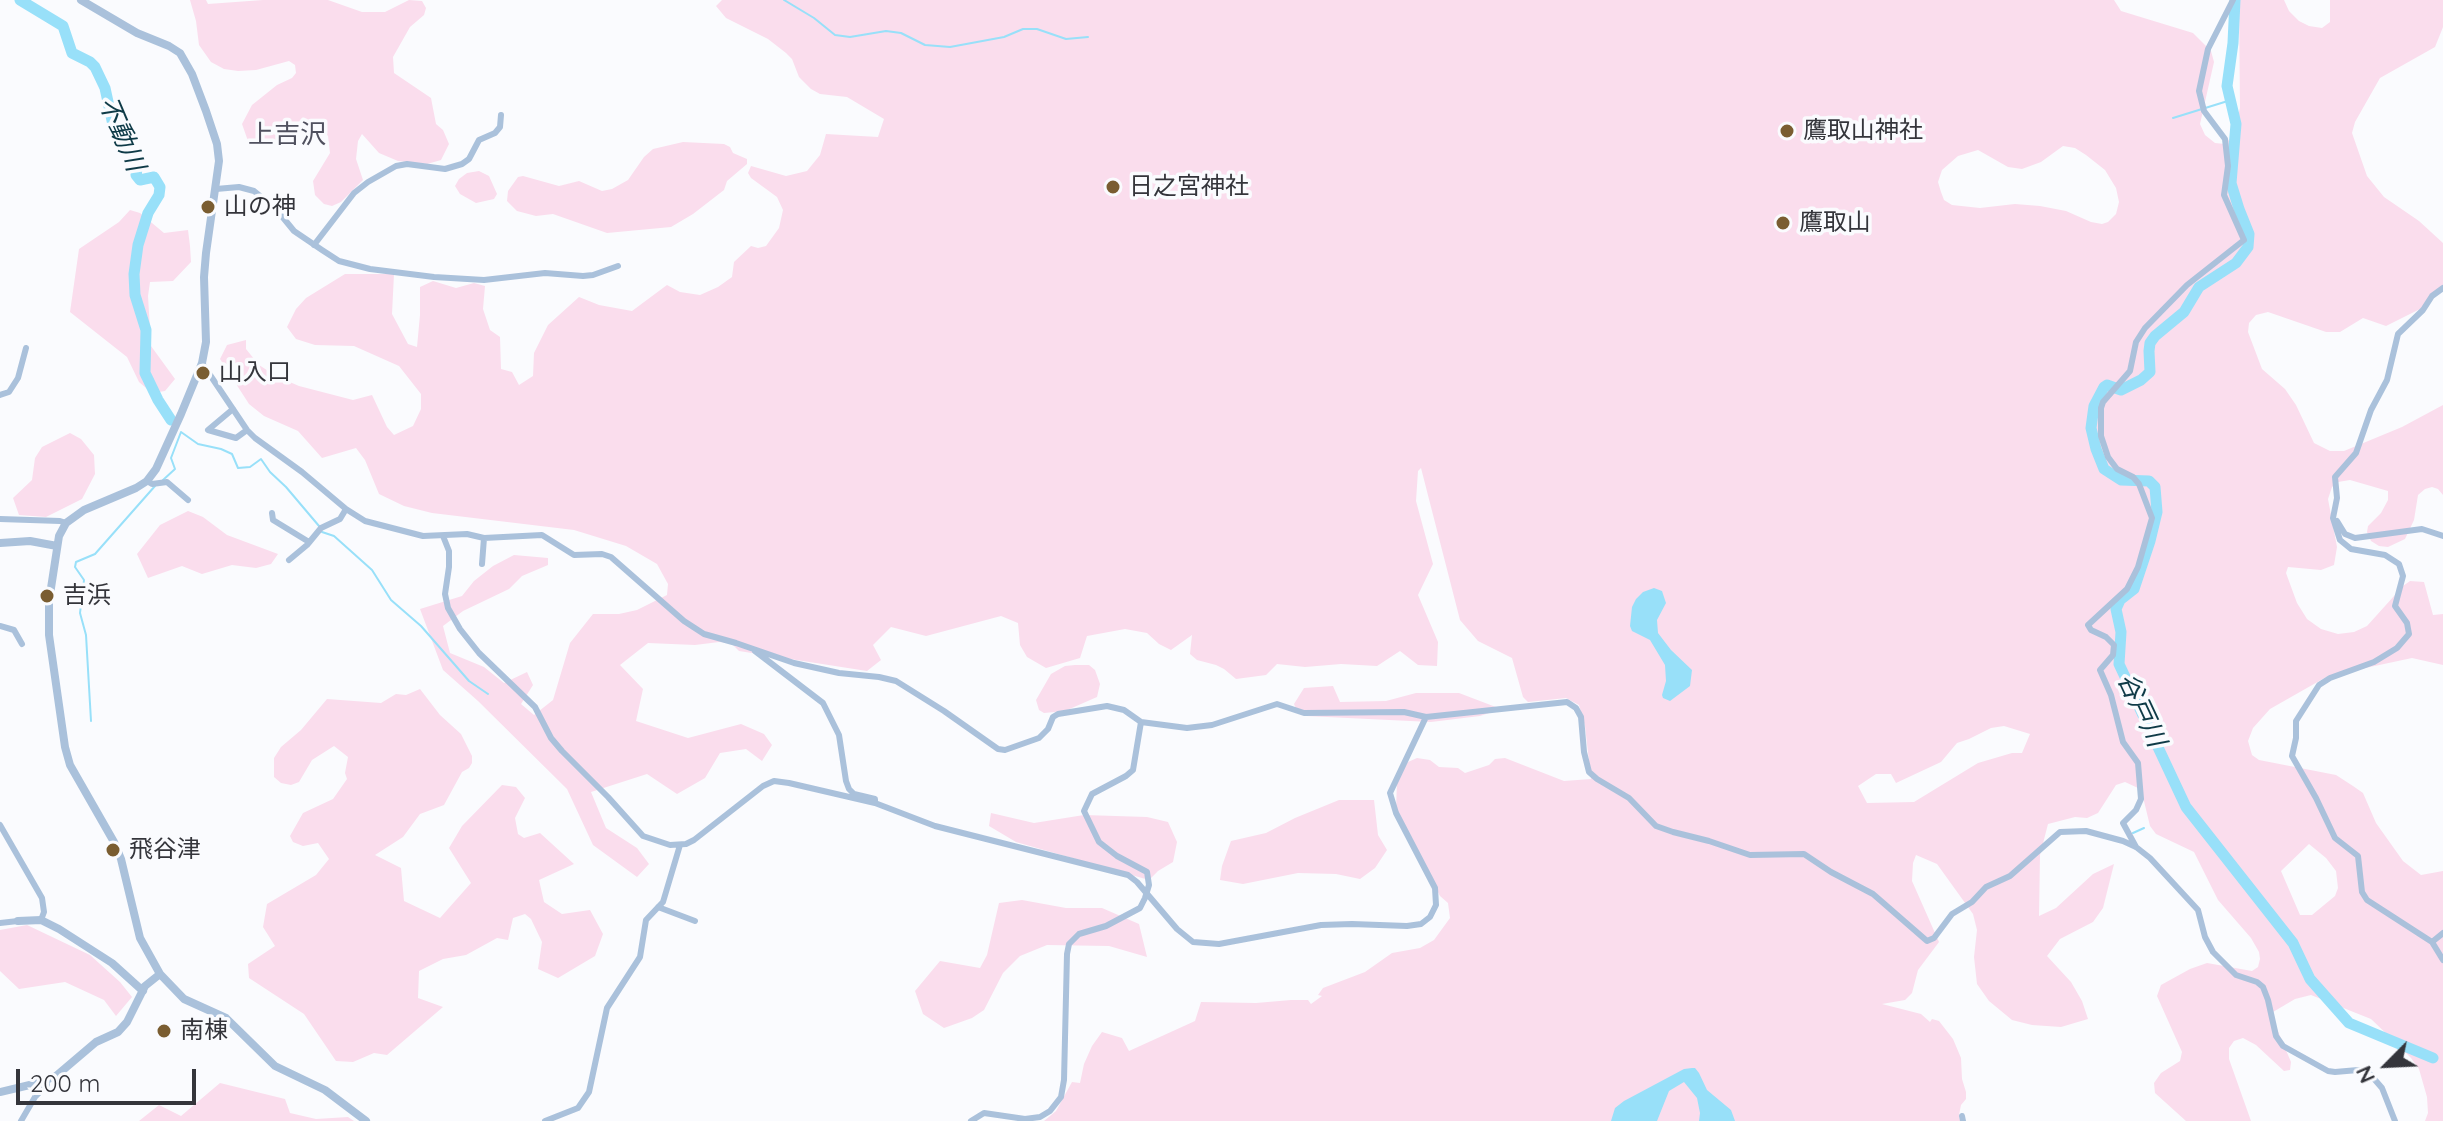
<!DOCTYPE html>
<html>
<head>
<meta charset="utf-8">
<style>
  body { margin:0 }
  #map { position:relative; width:2443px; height:1121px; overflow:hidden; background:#fafbfe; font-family:Quicksand,sans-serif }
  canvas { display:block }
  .north { position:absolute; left:2347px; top:1025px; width:80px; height:80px; -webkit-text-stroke:6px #fafbfe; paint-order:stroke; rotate:246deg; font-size:22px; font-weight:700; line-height:32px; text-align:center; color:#34353b }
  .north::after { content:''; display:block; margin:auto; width:28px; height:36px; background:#34353b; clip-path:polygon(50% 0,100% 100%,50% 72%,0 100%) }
  .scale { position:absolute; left:16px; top:1069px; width:180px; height:36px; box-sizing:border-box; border:4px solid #34353b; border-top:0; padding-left:10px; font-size:24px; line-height:28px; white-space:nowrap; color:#34353b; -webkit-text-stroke:6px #fafbfe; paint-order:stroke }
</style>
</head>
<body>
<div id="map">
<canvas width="2443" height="1121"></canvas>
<div class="north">N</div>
<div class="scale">200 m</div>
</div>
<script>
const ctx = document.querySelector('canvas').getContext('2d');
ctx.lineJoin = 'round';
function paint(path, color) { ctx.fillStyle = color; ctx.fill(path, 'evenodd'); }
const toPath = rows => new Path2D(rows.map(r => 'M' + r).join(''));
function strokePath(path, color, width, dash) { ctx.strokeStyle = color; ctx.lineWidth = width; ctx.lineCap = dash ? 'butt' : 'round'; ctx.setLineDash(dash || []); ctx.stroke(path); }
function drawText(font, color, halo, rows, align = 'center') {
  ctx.font = font + ' Quicksand,"Noto Sans JP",sans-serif'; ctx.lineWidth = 7; ctx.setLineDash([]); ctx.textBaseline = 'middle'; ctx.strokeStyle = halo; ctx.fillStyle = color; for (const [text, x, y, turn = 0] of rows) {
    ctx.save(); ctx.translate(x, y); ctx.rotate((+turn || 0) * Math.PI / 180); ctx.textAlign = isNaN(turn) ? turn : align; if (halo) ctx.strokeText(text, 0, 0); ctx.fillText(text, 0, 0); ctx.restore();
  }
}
paint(toPath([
  [190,0,206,0,208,4,263,0,328,0,362,12,385,12,409,0,422,1,426,8,424,15,410,27,393,57,394,73,431,98,436,124,443,130,449,144,441,160,427,164,398,161,379,153,362,134,358,141,356,159,363,180,341,202,332,206,324,204,315,195,313,181,330,153,328,136,323,130,312,125,294,138,272,145,248,141,242,124,252,105,277,85,292,78,296,73,295,65,289,61,256,70,238,71,224,69,211,62,199,45,196,21],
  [722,0,2114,0,2121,11,2193,33,2211,51,2214,62,2200,124,2205,135,2215,143,2225,144,2233,135,2240,108,2239,0,2284,0,2289,11,2299,21,2309,26,2322,28,2330,22,2330,0,2443,0,2443,27,2435,47,2380,78,2355,122,2352,133,2367,176,2384,197,2419,221,2443,243,2443,288,2422,308,2386,326,2363,318,2340,332,2326,332,2268,312,2256,315,2249,323,2248,332,2262,369,2285,389,2296,405,2314,443,2330,451,2344,451,2402,427,2443,405,2443,495,2438,489,2432,487,2425,489,2418,495,2414,520,2405,539,2388,547,2379,546,2371,541,2367,532,2368,526,2381,513,2388,500,2388,491,2350,480,2338,482,2332,487,2328,499,2337,547,2334,565,2321,570,2288,567,2286,573,2297,603,2307,619,2321,629,2338,634,2354,632,2367,626,2403,586,2410,581,2424,582,2433,615,2443,614,2443,665,2412,658,2328,676,2270,709,2253,728,2248,741,2252,755,2259,760,2336,775,2353,786,2363,793,2376,823,2403,861,2421,875,2443,871,2443,1121,2425,1121,2428,1113,2427,1097,2419,1069,2411,1058,2393,1040,2371,1019,2311,995,2295,999,2273,1012,2272,1017,2291,1062,2290,1070,2284,1071,2256,1045,2243,1038,2234,1041,2229,1048,2229,1059,2251,1121,2186,1121,2155,1093,2154,1083,2161,1073,2180,1061,2182,1052,2157,996,2161,985,2190,969,2207,963,2252,971,2258,967,2260,959,2259,952,2251,938,2218,900,2194,852,2156,834,2150,826,2143,797,2138,788,2125,782,2116,785,2098,813,2087,818,2075,817,2048,824,2040,855,2039,916,2056,908,2093,874,2114,864,2103,908,2093,922,2060,939,2047,956,2071,982,2082,1001,2088,1019,2061,1027,2032,1025,2012,1020,1989,1001,1977,984,1974,957,1977,930,1973,914,1937,864,1916,855,1913,863,1912,881,1939,942,1918,970,1912,993,1905,1000,1882,1004,1921,1014,1930,1022,1932,1019,1939,1021,1953,1039,1961,1058,1962,1079,1966,1092,1966,1099,1961,1105,1959,1115,1960,1121,1044,1121,1056,1111,1072,1082,1080,1083,1084,1064,1092,1046,1102,1032,1122,1038,1129,1051,1195,1021,1201,1002,1256,1003,1291,1000,1308,1000,1311,1004,1322,996,1318,995,1323,988,1365,972,1392,953,1420,948,1434,940,1450,918,1448,903,1440,896,1396,811,1397,780,1408,762,1417,758,1430,760,1439,767,1458,768,1465,773,1489,765,1495,759,1505,758,1564,781,1591,779,1585,726,1579,705,1566,698,1528,702,1523,697,1512,658,1478,641,1460,620,1421,468,1418,471,1416,501,1433,564,1418,595,1438,642,1437,666,1418,665,1400,651,1377,666,1341,664,1305,667,1277,664,1266,675,1236,679,1224,669,1216,665,1197,660,1190,654,1192,635,1171,650,1159,644,1147,633,1125,629,1087,636,1080,658,1046,668,1027,657,1020,645,1018,623,1001,616,926,636,891,627,873,645,881,660,867,671,739,651,731,643,719,642,695,645,648,643,620,665,643,689,636,721,688,738,741,724,764,734,772,745,762,761,746,749,720,753,705,778,677,794,647,774,591,792,606,828,637,848,649,864,637,877,593,845,567,789,478,701,443,670,420,609,462,596,474,581,493,566,514,555,548,558,548,565,522,576,509,589,463,611,443,626,450,653,484,667,504,683,527,672,533,685,521,704,534,715,553,700,570,643,593,614,619,614,637,610,667,595,668,584,657,564,626,546,574,530,432,513,404,506,379,494,365,460,356,448,322,458,298,431,264,416,249,404,220,359,227,345,246,340,246,349,259,365,276,376,299,386,353,400,372,395,387,427,394,435,413,426,421,409,421,394,399,366,354,346,315,345,296,339,287,327,296,309,306,298,345,274,394,274,392,314,408,344,417,347,420,315,420,287,433,281,456,288,474,283,485,286,483,309,490,330,500,337,501,369,512,372,519,385,533,376,534,353,548,325,579,297,599,305,632,311,667,285,680,292,700,295,718,287,732,277,734,262,751,246,758,248,766,246,779,228,783,210,777,197,751,178,748,173,751,166,786,176,807,171,820,155,826,134,878,137,884,119,847,97,820,94,811,89,799,77,792,59,786,53,768,39,726,18,716,6],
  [2063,146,2075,148,2086,155,2105,170,2116,188,2119,202,2116,214,2108,222,2102,224,2091,222,2066,211,2040,206,2015,204,1980,208,1952,205,1944,200,1941,192,1938,182,1942,170,1958,156,1978,150,2008,167,2022,169,2041,162],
  [2004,726,2030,734,2022,753,2012,753,1978,763,1914,802,1867,803,1858,786,1876,774,1891,774,1896,783,1941,762,1957,743,1969,739,1991,728],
  [2309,844,2326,858,2336,871,2338,888,2335,896,2312,915,2300,915,2281,871],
  [683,142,724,144,730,147,733,153,747,159,747,164,727,181,724,190,693,214,671,227,607,233,553,214,536,216,517,211,507,201,508,191,518,177,523,176,559,186,579,181,602,191,612,189,628,180,644,157,653,149],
  [479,171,489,176,497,194,494,199,476,203,460,194,455,186,459,179,467,173],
  [130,210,140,213,164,233,188,230,190,246,191,262,173,281,150,282,148,296,151,346,175,379,165,391,152,393,139,382,127,357,70,312,79,249,119,222],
  [70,433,81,439,94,455,95,474,82,499,46,517,19,515,13,498,32,480,35,458,42,447],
  [188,511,203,517,227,535,278,554,271,564,256,568,232,565,202,574,182,566,148,578,137,554,160,525],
  [1075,665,1089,665,1095,670,1100,684,1097,697,1065,711,1044,713,1039,710,1036,700,1051,674,1065,666],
  [1333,686,1340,702,1386,701,1416,693,1459,693,1501,709,1480,716,1431,722,1306,716,1297,711,1294,704,1304,688],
  [420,689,440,715,461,734,472,756,472,763,469,768,462,772,444,805,420,814,403,837,375,855,401,868,404,901,440,918,471,883,449,848,462,826,502,785,516,787,525,798,515,818,518,834,524,838,540,833,574,864,539,880,544,902,562,914,590,910,603,934,595,956,558,978,538,969,542,942,531,919,525,914,513,918,508,940,497,938,466,955,443,959,419,971,418,998,443,1007,387,1055,374,1053,353,1062,336,1061,304,1014,249,978,248,964,275,946,263,927,267,904,316,875,329,859,318,843,303,846,293,842,290,836,303,813,333,799,347,779,345,773,348,757,334,746,312,760,299,782,291,785,281,783,274,777,274,758,281,747,301,730,327,699,381,703,396,694,406,695],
  [1339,800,1374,800,1378,835,1387,850,1375,868,1360,879,1336,874,1298,873,1243,884,1220,880,1222,866,1231,841,1266,833,1295,818],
  [991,813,1034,823,1084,815,1147,817,1168,822,1177,842,1173,862,1158,871,1149,880,1016,842,989,826],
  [1022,900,1066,908,1102,908,1139,924,1147,957,1109,946,1047,945,1020,956,1003,973,984,1010,972,1018,944,1028,923,1014,915,991,940,961,980,968,987,955,999,903],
  [27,925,90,955,120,982,132,997,116,1016,104,1000,65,982,19,989,0,971,0,930],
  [220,1083,285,1099,290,1113,316,1119,348,1117,354,1121,139,1121,159,1105,181,1116]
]), '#fadded');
paint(toPath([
  [1654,588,1662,591,1666,603,1657,620,1658,633,1671,650,1692,670,1690,686,1670,701,1663,698,1662,695,1666,681,1665,665,1650,640,1632,631,1630,626,1632,607,1636,599,1643,592],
  [1692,1068,1695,1068,1699,1073,1707,1090,1731,1110,1735,1121,1699,1121,1700,1113,1697,1098,1684,1082,1669,1091,1657,1121,1611,1121,1615,1108,1624,1101,1684,1069]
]), '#98e0f9');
strokePath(toPath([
  [784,0,814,18,835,35,850,37,886,31,901,33,925,45,950,47,1004,37,1023,29,1037,29,1066,39,1088,37],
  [2173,118,2231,100],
  [163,480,175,469,171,458,181,432,198,444,221,449,232,454,238,468,250,467,261,459,270,472,286,487,319,526],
  [322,532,334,536,372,570,391,600,421,626,469,681,488,694],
  [91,721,86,635,80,613,84,580,75,567,76,562,95,554,155,486],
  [2133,833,2144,828]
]), '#98e0f9', 2);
strokePath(toPath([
  [20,0,63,26,72,53,90,62,95,67,105,88,113,125,118,136,134,155,138,163,136,175,140,180,154,177,160,187,159,195,148,213,138,245,134,274,135,295,146,330,145,373,158,400,171,420],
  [2235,0,2233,43,2227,86,2236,124,2231,183,2239,209,2249,234,2248,247,2236,263,2199,287,2184,312,2155,336,2150,343,2149,351,2150,372,2141,380,2121,390,2107,385,2104,387,2094,406,2091,428,2096,449,2104,469,2121,480,2149,481,2155,487,2157,512,2150,541,2134,589,2120,600,2116,609,2121,632,2119,664,2186,807,2293,943,2310,979,2349,1023,2433,1058]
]), '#98e0f9', 11);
strokePath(toPath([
  [216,189,239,187,254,191,276,209,294,231,322,250,339,261,370,269,434,277,484,280,545,273,583,276,593,275,618,266],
  [314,245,354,193,368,182,396,166,407,164,445,169,462,164,469,159,479,140,495,133,500,127,501,115],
  [2443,288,2432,296,2423,310,2398,334,2387,380,2371,410,2356,453,2335,477,2337,498,2333,518,2340,540,2351,549,2385,555,2399,564,2403,576,2395,606,2407,623,2409,634,2397,648,2374,662,2330,678,2319,685,2296,721,2296,738,2292,756,2316,798,2335,838,2358,856,2362,892,2367,900,2432,942,2443,933],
  [202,363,247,430,255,438,302,472,346,509,365,521,423,536,467,534,484,538,542,535,574,555,602,554,611,557,684,621,704,634,736,643,794,663,839,673,879,677,896,681,944,711,998,749,1005,750,1039,738,1048,729,1053,717,1058,714,1107,706,1124,710,1141,722,1187,728,1212,725,1277,704,1304,713,1404,712,1426,717,1567,702,1576,708,1581,717,1584,752,1589,772,1597,779,1629,798,1656,826,1673,832,1709,841,1750,855,1804,854,1831,872,1873,894,1927,941,1934,938,1952,914,1972,902,1986,887,2010,876,2060,832,2086,831,2123,841,2136,847,2150,858,2198,910,2205,937,2213,952,2236,975,2257,982,2263,987,2268,1000,2276,1036,2283,1046,2328,1071,2335,1072,2358,1070,2369,1073,2382,1088,2395,1121],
  [0,395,9,392,18,378,26,348],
  [233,409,208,430,236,438,247,430],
  [147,481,152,484,167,482,188,500],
  [272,513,273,520,309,542],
  [0,519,60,521,66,523],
  [2337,521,2345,534,2355,538,2422,529,2443,536],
  [443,536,449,551,449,567,445,594,448,608,460,629,479,653,535,707,551,738,562,751,608,797,643,836,670,845,686,844,694,840,763,786,774,781,789,783,875,803,935,826,1128,875,1137,882,1177,929,1193,942,1219,944,1321,925,1352,924,1407,926,1421,924,1430,917,1436,905,1435,888,1396,813,1390,793,1426,717],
  [289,560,307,545,321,528,340,519,346,509],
  [482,564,484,538],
  [0,626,14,630,22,644],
  [755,651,823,703,839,735,846,781,849,789,854,794,875,799,875,803],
  [0,825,42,898,44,912,41,920],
  [2136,847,2123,823,2136,810,2141,799,2138,763,2123,742,2111,695,2100,670,2113,655,2114,645,2106,637,2091,630,2088,625,2127,589,2138,567,2152,518,2139,484,2133,477,2117,469,2108,457,2101,436,2101,408,2103,402,2130,371,2136,342,2145,328,2187,285,2244,240,2224,195,2228,166,2225,139,2204,111,2199,91,2208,49,2233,0],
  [658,907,695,921],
  [0,923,18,921],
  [2432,942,2443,960],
  [1962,1116,1963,1121],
  [21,1121,35,1097,47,1085,46,1080],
  [545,1121,578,1108,589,1092,607,1008,640,957,646,920,663,902,680,845],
  [971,1121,984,1113,1025,1119,1040,1117,1050,1111,1061,1097,1064,1080,1067,954,1069,944,1079,934,1106,926,1140,908,1145,898,1149,885,1147,872,1117,856,1099,842,1084,811,1092,794,1126,776,1133,770,1141,722]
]), '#aac1db', 6);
strokePath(toPath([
  [81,0,137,33,169,46,180,53,192,74,206,111,217,144,219,161,206,253,204,277,206,342,202,363,181,414,156,469,147,481,136,488,84,510,66,523,59,536,49,601,49,635,65,747,70,765,114,842,121,859,140,938,160,974,184,999,226,1018,275,1066,325,1090,366,1121],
  [0,543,30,541,57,546],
  [18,921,41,920,59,929,112,963,143,991],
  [0,1092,38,1083,56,1076,96,1042,118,1032,127,1022,145,986,160,974]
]), '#aac1db', 8);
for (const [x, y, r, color] of [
  [1787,131,8,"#7a5d31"],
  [1113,187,8,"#7a5d31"],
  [208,207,8,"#7a5d31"],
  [1783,223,8,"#7a5d31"],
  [203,373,8,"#7a5d31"],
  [47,596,8,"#7a5d31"],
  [113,850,8,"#7a5d31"],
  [164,1031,8,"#7a5d31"]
]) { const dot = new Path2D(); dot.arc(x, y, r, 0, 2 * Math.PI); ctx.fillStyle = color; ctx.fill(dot); strokePath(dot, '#fafbfe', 3); }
drawText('24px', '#34353b', '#fafbfe', [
  ["鷹取山神社",1803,131],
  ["日之宮神社",1129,187],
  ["山の神",224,207],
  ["鷹取山",1799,223],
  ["山入口",219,373],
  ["吉浜",63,596],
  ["飛谷津",129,850],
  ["南棟",180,1031]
], 'left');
drawText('italic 26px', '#0e3a47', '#fafbfe', [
  ["不動川",121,134,67],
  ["谷戸川",2141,710,65]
]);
drawText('26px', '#50515f', '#fafbfe', [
  ["上吉沢",287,135]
]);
</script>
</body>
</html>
